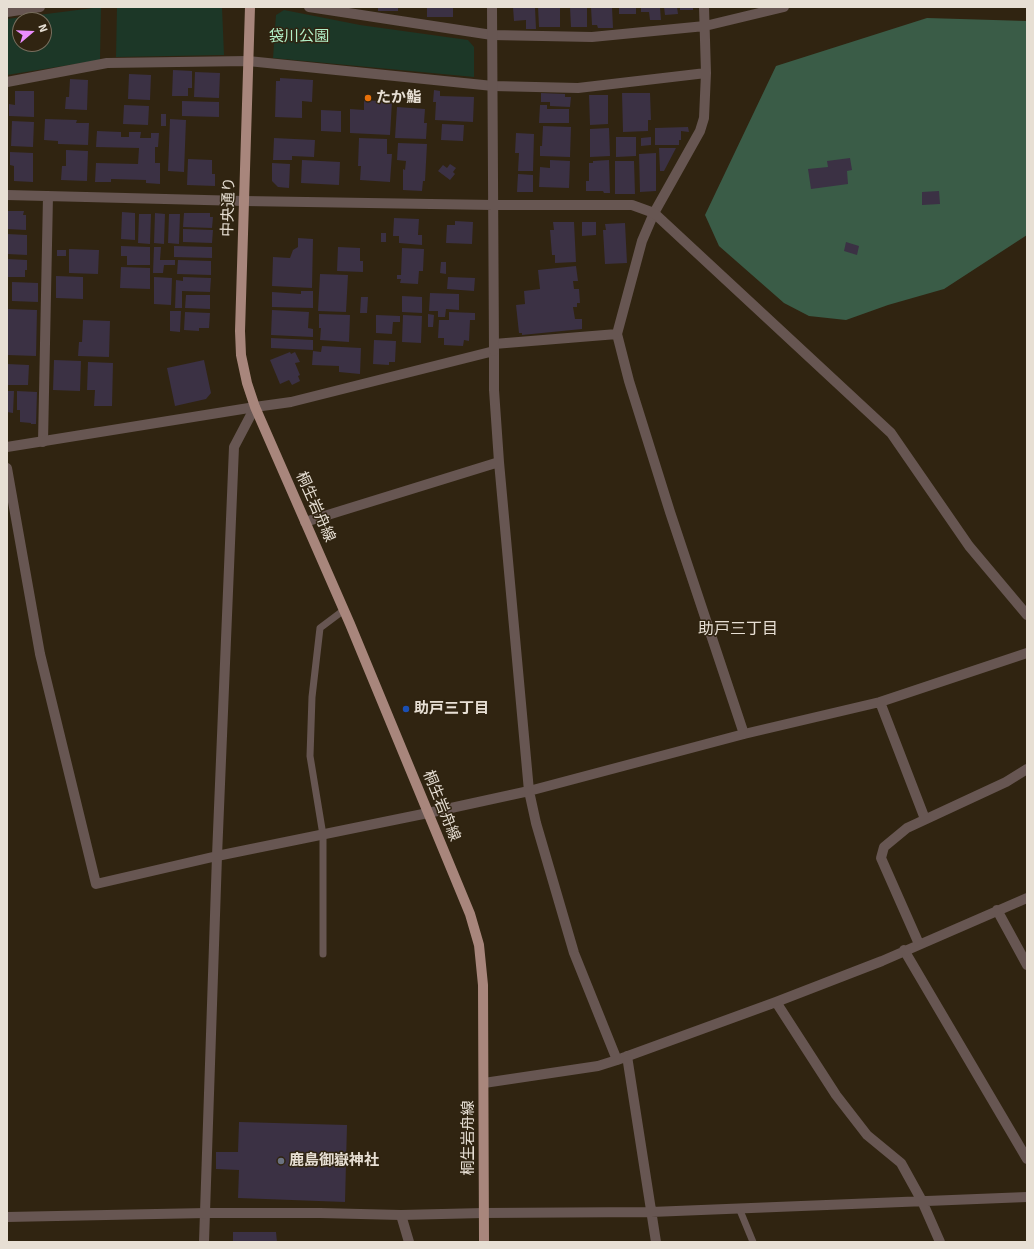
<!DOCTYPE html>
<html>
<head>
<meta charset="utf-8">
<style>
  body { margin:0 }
  #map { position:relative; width:1034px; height:1249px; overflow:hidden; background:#302411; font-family:Signika,sans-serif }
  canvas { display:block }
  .frame { position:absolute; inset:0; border:8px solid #e7dfd4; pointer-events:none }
  .north { position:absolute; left:12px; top:12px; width:40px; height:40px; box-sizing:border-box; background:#302411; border:1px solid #796f5f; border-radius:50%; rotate:71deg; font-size:11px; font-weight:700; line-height:16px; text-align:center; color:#e7dfd4 }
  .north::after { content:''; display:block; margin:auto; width:14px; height:18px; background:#ea8dfd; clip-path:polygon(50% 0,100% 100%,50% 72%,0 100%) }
</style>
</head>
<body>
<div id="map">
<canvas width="1034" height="1249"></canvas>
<div class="frame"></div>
<div class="north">N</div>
</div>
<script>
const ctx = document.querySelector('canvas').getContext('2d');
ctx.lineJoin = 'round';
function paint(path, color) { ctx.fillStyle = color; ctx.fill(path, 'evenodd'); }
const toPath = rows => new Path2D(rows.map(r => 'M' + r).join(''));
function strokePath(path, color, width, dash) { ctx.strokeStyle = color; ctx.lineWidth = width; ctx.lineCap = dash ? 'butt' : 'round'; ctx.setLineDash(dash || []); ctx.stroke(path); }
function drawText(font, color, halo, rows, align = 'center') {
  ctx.font = font + ' Signika,"Noto Sans JP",sans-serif'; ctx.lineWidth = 3; ctx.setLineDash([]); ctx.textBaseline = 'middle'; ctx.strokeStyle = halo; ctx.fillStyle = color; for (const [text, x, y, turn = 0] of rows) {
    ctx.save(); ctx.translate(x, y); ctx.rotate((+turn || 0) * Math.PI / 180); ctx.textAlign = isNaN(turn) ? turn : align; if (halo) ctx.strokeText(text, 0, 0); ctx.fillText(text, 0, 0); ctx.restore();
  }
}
paint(toPath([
  [101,7,100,60,7,75,7,19],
  [20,20,44,20,44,44,20,44],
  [117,7,222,7,224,55,116,57],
  [284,10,360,25,468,40,474,47,474,77,273,58,276,15]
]), '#1c3727');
paint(toPath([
  [927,18,1027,21,1027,235,944,289,888,305,846,320,809,316,784,303,719,246,705,215,776,66]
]), '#3a5c47');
paint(toPath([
  [378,7,398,7,398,11,378,11],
  [427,7,453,7,453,17,427,17],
  [513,7,535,7,536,29,526,29,526,20,514,21],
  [538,7,560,7,560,27,539,27],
  [570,7,587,7,587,27,571,27],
  [591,7,612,7,613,28,598,28,597,25,592,25],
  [619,7,636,7,636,14,619,14],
  [641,7,660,7,661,20,650,20,649,12,641,12],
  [664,7,677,7,678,14,665,15],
  [680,7,693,7,693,10,680,10],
  [173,70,192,71,192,88,188,88,188,96,172,96],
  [195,72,220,73,219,98,194,97],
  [129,74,151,75,150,100,128,99],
  [280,78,313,80,312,102,302,101,302,118,275,117,276,81,280,81],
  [70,79,88,80,87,110,65,109,66,97,69,97],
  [434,90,440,91,440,96,474,97,473,122,435,120,436,102,433,102],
  [15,91,34,91,34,117,9,116,9,104,15,105],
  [541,93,565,94,565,97,571,97,570,107,550,106,550,102,541,102],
  [622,93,650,93,651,120,648,120,648,131,623,132],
  [589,95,608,95,608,124,590,125],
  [364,100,392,102,390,135,350,133,350,109,364,110],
  [182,101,219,102,219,117,182,116],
  [124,105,149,106,148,125,123,124],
  [540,105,547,105,547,109,569,109,569,123,539,123],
  [397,107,425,109,424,123,427,123,426,139,395,138],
  [321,110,341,111,341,132,321,131],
  [161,114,166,114,166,126,161,126],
  [45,119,77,120,76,123,89,123,88,145,58,144,58,141,44,140],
  [170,119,186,120,184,172,168,171],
  [12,121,34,122,33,147,11,146],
  [442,124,464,125,463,141,441,140],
  [543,126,571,127,570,157,540,156,540,146,542,146],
  [688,127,689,132,681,131,681,140,679,140,679,145,655,145,655,128],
  [609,128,610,156,590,157,590,129],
  [97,131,121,132,121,137,129,137,129,132,141,132,140,138,151,138,151,133,159,133,158,147,155,147,155,163,160,163,160,184,146,183,146,180,111,179,111,182,95,182,96,163,138,164,139,148,96,147],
  [516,133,534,134,533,171,518,171,519,153,515,153],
  [616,137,636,137,636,156,616,157],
  [651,137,651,145,641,146,641,138],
  [274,138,315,140,314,157,292,156,292,160,273,160],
  [359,138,387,139,387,154,392,154,390,182,360,180,361,166,358,166],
  [398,143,427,144,425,181,423,181,422,191,403,190,403,169,405,170,406,161,397,160],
  [659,148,676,148,664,171,660,171],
  [66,150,88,151,87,181,61,180,62,166,66,166],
  [10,152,33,153,33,182,14,181,14,166,10,165],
  [656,153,656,191,640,192,639,154],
  [850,158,852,170,847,171,848,184,811,189,808,169,828,167,827,161],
  [188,159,212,160,212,174,215,174,215,186,187,185],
  [302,160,340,162,339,185,301,183],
  [550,160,570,161,569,188,539,187,540,167,550,168],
  [609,160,610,193,604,193,603,191,586,191,586,181,589,181,589,163,593,163,593,161],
  [615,161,634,161,635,194,615,194],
  [272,163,290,164,289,188,278,187,272,181],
  [450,164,456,168,453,172,455,174,450,180,438,171,443,165,447,168],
  [518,174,533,175,533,192,517,192],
  [939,191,940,204,922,205,922,192],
  [7,211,24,211,23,215,26,215,26,230,7,229],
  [122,212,135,213,135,240,121,239],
  [155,213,165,214,164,244,154,243],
  [184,213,210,213,210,217,213,217,212,228,183,227],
  [139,214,151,214,150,244,138,243],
  [169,214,180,214,179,244,168,243],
  [394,218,419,219,418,235,422,235,422,245,399,243,399,236,393,236],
  [455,221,473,222,472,244,446,243,447,225,455,225],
  [553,222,574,222,576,262,555,263,555,255,552,255,550,230,554,230],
  [582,222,596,222,596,235,582,236],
  [625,223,627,263,605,264,603,230,606,230,605,224],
  [183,229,213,230,212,243,183,242],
  [381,233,386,233,386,242,381,242],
  [7,234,27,235,27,255,7,254],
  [298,238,313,239,312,288,272,286,273,257,290,258,293,250,298,247],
  [846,242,859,246,857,255,844,251],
  [121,246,150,247,150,265,127,265,127,256,121,256],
  [174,246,212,247,212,258,174,257],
  [154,247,161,247,160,260,175,260,175,265,164,265,163,273,153,273],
  [338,247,360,248,360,261,363,261,363,272,337,271],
  [402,248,424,249,423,271,419,271,418,284,400,283,401,279,397,279,397,275,401,275],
  [69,249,99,250,98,274,69,273],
  [57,250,66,250,66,256,57,256],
  [7,259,27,260,27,270,25,270,25,277,7,277],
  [178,260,211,261,211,275,177,274],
  [441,262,446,262,446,274,440,273],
  [576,266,578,281,573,281,574,289,579,289,580,303,577,303,577,307,573,307,575,319,582,319,582,329,522,335,522,333,519,333,516,305,525,304,524,291,540,289,538,270],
  [121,267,150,268,150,289,120,288],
  [320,274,348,275,346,312,318,311],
  [56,276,83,277,83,299,56,298],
  [154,277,172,278,171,305,154,304],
  [183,277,211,278,210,292,182,291,182,308,175,308,176,280,183,281],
  [448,277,475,278,474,291,447,289],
  [12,282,38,283,38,302,12,301],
  [301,291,313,291,313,308,272,307,272,292,301,294],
  [430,293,459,294,459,310,446,309,445,317,438,317,438,311,429,311],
  [186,295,210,295,210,309,185,308],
  [402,296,422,297,422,313,402,312],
  [361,297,368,297,367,313,360,313],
  [7,309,37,310,36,356,7,355],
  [272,310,309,312,308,328,313,329,313,337,271,335],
  [170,311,181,311,180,332,170,331],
  [185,312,210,313,209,328,199,328,199,331,184,330],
  [449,312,475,313,475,320,470,320,469,341,464,340,463,346,444,345,444,338,438,338,439,320,449,320],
  [319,314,350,315,349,342,320,340,321,328,319,328],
  [428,314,434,315,433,327,428,327],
  [376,315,400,316,400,322,393,322,392,334,376,333],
  [403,315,422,316,421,343,402,342],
  [83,320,110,321,109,357,78,356,79,342,82,342],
  [271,338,313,340,313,350,271,348],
  [374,340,396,341,395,362,389,362,389,365,373,364],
  [322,346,361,348,360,374,339,372,339,366,312,365,313,351,321,352],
  [290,352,291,354,295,352,300,362,295,363,300,375,298,376,300,381,292,385,289,380,280,384,270,360],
  [54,360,81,361,80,391,53,390],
  [204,360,211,393,206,399,175,406,167,368],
  [88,362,113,363,112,406,94,406,95,390,87,390],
  [7,364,29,365,28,385,7,385],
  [7,391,14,391,13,413,7,412],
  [17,391,37,392,36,424,31,424,31,423,20,422,20,410,17,410],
  [239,1122,347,1125,345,1202,238,1198,239,1170,216,1169,216,1152,238,1152],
  [233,1232,276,1232,277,1242,233,1242]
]), '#3b3144');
strokePath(toPath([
  [323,954,323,835,310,756,312,697,320,628,344,610],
  [739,1208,753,1242]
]), '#675652', 7);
strokePath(toPath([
  [309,7,492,35,592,37,705,26,784,7],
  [7,12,40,7],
  [7,82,107,63,248,61,493,86,578,88,706,73],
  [7,195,244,201],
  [617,334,629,381,670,512,744,734],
  [494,344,617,334,642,241,654,213,700,131,704,118,706,73,704,7],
  [43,442,48,196],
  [7,468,40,654,96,884,217,856,428,813,529,791,744,734,880,702,1027,653],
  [305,522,499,462],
  [880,702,925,819],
  [997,910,1027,965],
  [919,944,881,858,884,847,907,828,1006,782,1027,769],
  [904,950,1027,1159],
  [776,1002,836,1095,867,1135,901,1163,922,1201,940,1242],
  [627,1056,656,1242],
  [484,1083,598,1066,617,1060,776,1002,882,961,1027,898],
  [483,1213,651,1212,1027,1197],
  [401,1215,409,1242],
  [204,1242,217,856,234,447,255,407,291,402,494,351,494,390,499,462,529,791,536,823,574,953,617,1060]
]), '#675652', 10);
strokePath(toPath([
  [492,7,494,351],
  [244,201,493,205,632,205,654,213,891,433,969,546,1027,615],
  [7,447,255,407],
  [7,1217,206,1213,320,1213,401,1215,483,1213]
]), '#675652', 10);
strokePath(toPath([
  [250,7,240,331,241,355,247,383,255,407,350,624,470,914,479,945,483,985,484,1242]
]), '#a8867c', 10);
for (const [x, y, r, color] of [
  [368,98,4,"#e8710a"],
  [406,709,4,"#1a4fb4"],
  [281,1161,4,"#6b7280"]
]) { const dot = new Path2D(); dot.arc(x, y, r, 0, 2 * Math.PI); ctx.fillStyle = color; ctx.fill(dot); strokePath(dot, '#302411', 1.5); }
drawText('15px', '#b2efc7', '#302411', [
  ["袋川公園",299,37]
]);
drawText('bold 15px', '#e7dfd4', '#302411', [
  ["たか鮨",376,98],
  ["助戸三丁目",414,709],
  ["鹿島御嶽神社",289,1161]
], 'left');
drawText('15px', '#e7dfd4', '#302411', [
  ["中央通り",229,207,-88],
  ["桐生岩舟線",315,507,66],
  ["桐生岩舟線",441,806,68],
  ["桐生岩舟線",469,1138,-90]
]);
drawText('16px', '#e7dfd4', '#302411', [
  ["助戸三丁目",738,630]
]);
</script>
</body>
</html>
